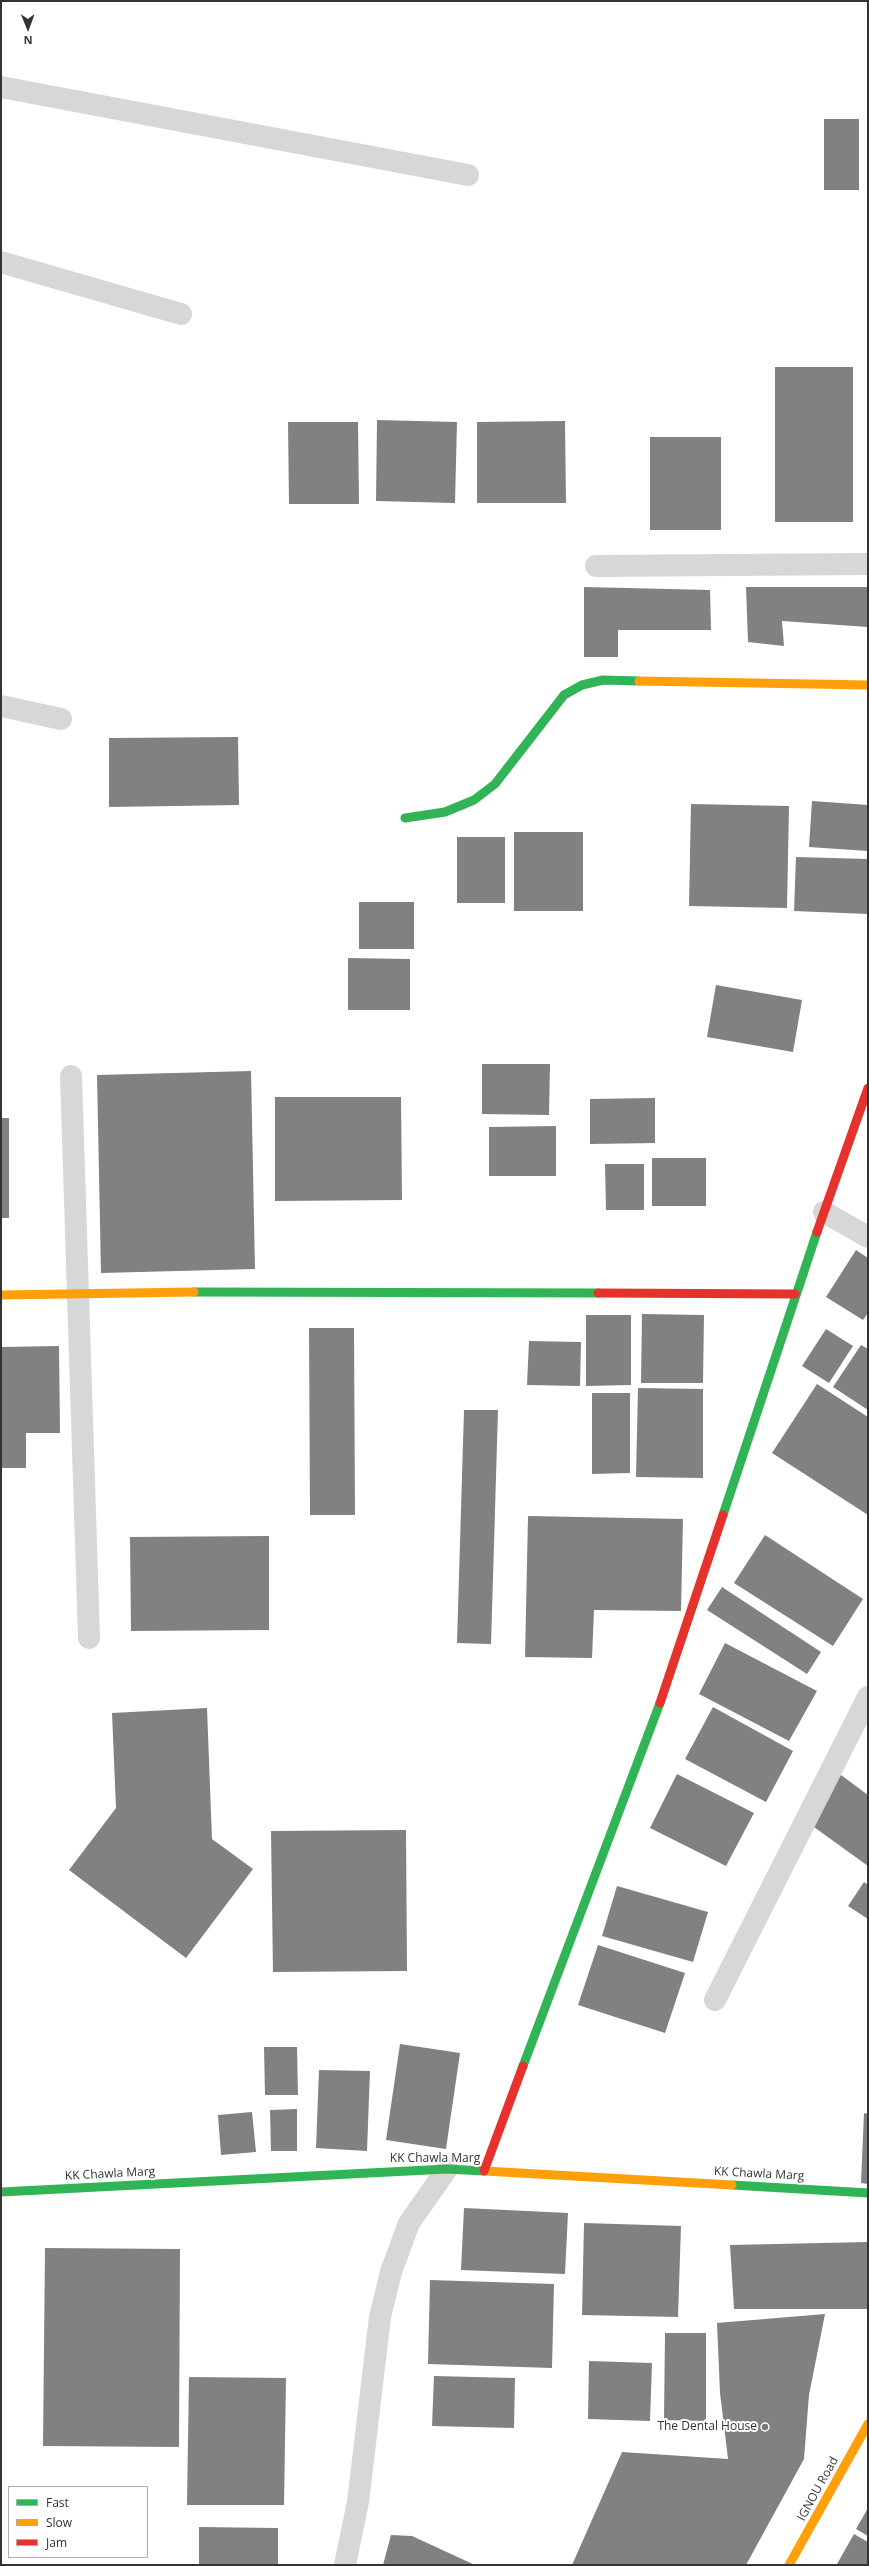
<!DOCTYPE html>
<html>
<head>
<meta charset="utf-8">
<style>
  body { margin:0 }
  #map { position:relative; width:869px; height:2566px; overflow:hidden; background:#fff; font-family:"Open Sans",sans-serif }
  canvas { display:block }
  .frame { position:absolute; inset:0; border:2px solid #333; pointer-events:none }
  .legend { position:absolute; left:8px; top:2486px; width:140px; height:72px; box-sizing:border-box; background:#fff; border:1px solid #adadad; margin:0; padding:5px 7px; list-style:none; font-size:12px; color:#333 }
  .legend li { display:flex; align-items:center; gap:8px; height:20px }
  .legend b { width:20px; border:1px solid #adadad }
  .north { position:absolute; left:8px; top:8px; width:40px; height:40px; -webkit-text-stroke:3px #fff; paint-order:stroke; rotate:179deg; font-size:11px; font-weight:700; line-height:16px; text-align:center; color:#333 }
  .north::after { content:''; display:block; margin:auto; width:14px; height:18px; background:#333; clip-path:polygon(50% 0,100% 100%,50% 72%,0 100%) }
</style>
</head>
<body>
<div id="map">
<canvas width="869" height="2566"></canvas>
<div class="frame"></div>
<ul class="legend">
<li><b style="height:5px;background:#30b455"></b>Fast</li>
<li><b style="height:5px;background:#ff9f0a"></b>Slow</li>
<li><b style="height:5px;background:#e5322d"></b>Jam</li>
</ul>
<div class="north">N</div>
</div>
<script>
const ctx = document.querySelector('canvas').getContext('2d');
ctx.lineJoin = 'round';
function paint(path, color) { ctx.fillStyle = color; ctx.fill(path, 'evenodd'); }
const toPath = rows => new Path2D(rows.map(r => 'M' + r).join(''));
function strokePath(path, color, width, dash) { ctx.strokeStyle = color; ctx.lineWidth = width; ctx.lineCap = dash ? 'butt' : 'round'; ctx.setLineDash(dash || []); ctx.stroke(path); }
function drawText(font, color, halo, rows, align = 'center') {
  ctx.font = font + ' "Open Sans",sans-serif'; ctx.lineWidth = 4; ctx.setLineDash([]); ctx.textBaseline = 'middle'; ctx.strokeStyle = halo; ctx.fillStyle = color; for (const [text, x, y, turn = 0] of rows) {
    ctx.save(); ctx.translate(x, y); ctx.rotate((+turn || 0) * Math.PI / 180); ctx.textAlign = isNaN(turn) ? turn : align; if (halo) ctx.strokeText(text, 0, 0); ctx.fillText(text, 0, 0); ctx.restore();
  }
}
paint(toPath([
  [824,119,859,119,859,190,824,190],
  [775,367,853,367,853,522,775,522],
  [377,420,457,422,455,503,376,501],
  [565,421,566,503,477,503,477,422],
  [288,422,358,422,359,504,289,504],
  [650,437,721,437,721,530,650,530],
  [584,587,710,590,711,630,618,630,618,657,584,657],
  [746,587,868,587,868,627,782,621,784,646,748,642],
  [238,737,239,805,109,807,109,738],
  [812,801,868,805,868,851,809,847],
  [691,804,789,806,787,908,689,906],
  [514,832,583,832,583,911,514,911],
  [457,837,505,837,505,903,457,903],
  [796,857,868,859,868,914,794,911],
  [359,902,414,902,414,949,359,949],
  [348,958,410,959,410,1010,348,1010],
  [716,985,802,1000,793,1052,707,1037],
  [482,1064,550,1064,549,1115,482,1114],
  [251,1071,255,1269,101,1273,97,1075],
  [275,1097,401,1097,402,1200,275,1201],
  [655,1098,655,1143,590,1144,590,1099],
  [1,1118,9,1118,9,1218,1,1218],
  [556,1126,556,1176,489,1176,489,1127],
  [652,1158,706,1158,706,1206,652,1206],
  [605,1164,644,1164,644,1210,606,1210],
  [856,1250,868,1258,868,1313,863,1320,826,1297],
  [642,1314,704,1315,703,1383,641,1383],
  [586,1315,631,1315,631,1385,586,1386],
  [309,1328,354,1328,355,1515,310,1515],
  [826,1329,853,1346,829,1383,802,1366],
  [529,1341,581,1342,580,1386,527,1385],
  [861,1345,868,1349,868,1410,833,1387],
  [59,1346,60,1433,26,1433,26,1468,1,1468,1,1347],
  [817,1384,868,1417,868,1515,772,1453],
  [638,1388,703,1389,703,1478,636,1477],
  [592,1393,630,1393,630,1473,592,1474],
  [464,1410,498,1410,491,1644,457,1643],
  [528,1516,683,1519,681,1611,594,1610,592,1658,525,1657],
  [765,1535,863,1599,833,1646,734,1583],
  [269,1536,269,1630,131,1631,130,1537],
  [722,1587,821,1652,807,1674,707,1610],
  [725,1643,817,1691,789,1741,699,1694],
  [713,1707,793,1751,766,1802,685,1759],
  [207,1708,212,1839,253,1869,186,1958,69,1870,116,1808,112,1713],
  [677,1774,754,1813,726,1866,650,1828],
  [841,1775,868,1795,868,1866,807,1822],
  [406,1830,407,1971,273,1972,271,1831],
  [864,1882,868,1885,868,1919,848,1906],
  [617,1886,708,1912,693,1962,602,1936],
  [598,1945,685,1973,665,2033,578,2005],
  [400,2044,460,2053,446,2149,386,2140],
  [264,2047,297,2047,298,2095,265,2095],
  [319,2070,370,2071,367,2151,316,2148],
  [297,2109,297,2151,271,2151,270,2110],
  [252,2112,256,2152,221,2155,218,2115],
  [864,2113,868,2114,868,2184,861,2183],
  [464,2208,568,2213,565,2274,461,2270],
  [584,2223,681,2226,678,2317,582,2315],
  [868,2242,868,2309,734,2309,730,2245],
  [45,2248,180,2249,179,2447,43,2446],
  [430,2280,554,2284,552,2368,428,2364],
  [825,2314,809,2395,804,2459,746,2565,572,2565,622,2452,728,2459,720,2393,717,2323],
  [665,2333,706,2333,706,2421,664,2420],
  [589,2361,652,2363,650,2421,588,2419],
  [434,2376,515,2378,514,2428,432,2426],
  [189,2377,286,2378,284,2505,187,2505],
  [868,2508,868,2536,856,2529],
  [199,2527,278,2528,278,2565,199,2565],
  [854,2534,868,2542,868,2565,839,2565,837,2564],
  [391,2535,412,2536,475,2565,383,2565]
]), '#818181');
strokePath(toPath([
  [1,87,468,175],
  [1,262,181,314],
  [596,566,868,564],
  [1,706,61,719],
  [71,1076,89,1638],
  [824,1212,868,1237],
  [715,2000,868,1697],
  [345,2565,358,2502,380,2317,391,2272,409,2223,447,2169]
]), '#d7d7d7', 22);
strokePath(toPath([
  [405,818,445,812,474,800,495,784,564,695,582,685,603,680,639,681],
  [194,1292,598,1293],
  [723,1515,817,1232],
  [523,2066,660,1703],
  [732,2185,868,2193],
  [1,2192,447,2169,484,2171]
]), '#30b455', 9);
strokePath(toPath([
  [639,681,868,685],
  [1,1295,194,1292],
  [484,2171,732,2185],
  [789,2565,868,2424]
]), '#ff9f0a', 9);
strokePath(toPath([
  [817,1232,868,1088],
  [598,1293,795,1294],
  [660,1703,723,1515],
  [484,2171,523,2066]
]), '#e5322d', 9);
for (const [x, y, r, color] of [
  [765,2427,4,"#7a7a7a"]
]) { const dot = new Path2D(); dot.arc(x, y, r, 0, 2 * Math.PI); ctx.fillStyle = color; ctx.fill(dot); strokePath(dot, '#fff', 1.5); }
drawText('12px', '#333', '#fff', [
  ["KK Chawla Marg",435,2159],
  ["KK Chawla Marg",110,2174,-3],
  ["KK Chawla Marg",759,2174,3],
  ["IGNOU Road",818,2489,-61]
]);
drawText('12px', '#333', '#fff', [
  ["The Dental House",757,2427]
], 'right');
</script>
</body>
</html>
